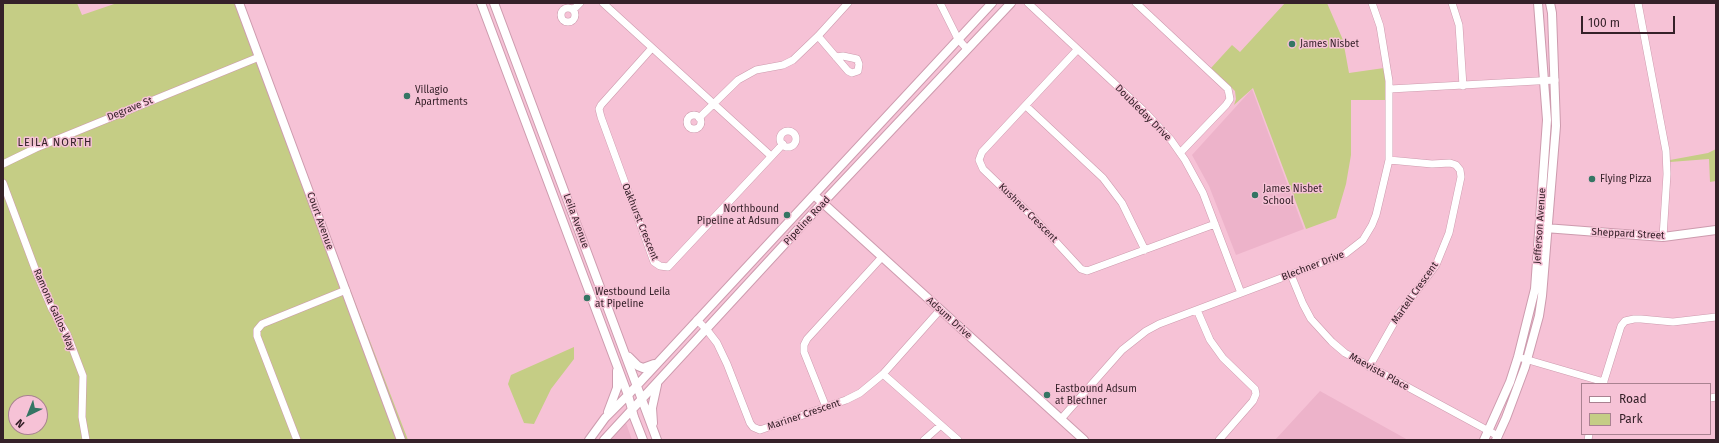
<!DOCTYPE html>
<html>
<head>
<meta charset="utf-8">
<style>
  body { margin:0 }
  #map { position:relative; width:1719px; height:443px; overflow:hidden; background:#f6c2d6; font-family:"Fira Sans",sans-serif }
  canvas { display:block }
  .frame { position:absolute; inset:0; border:4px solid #352129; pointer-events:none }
  .legend { position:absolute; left:1581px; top:383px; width:130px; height:52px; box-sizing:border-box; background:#f6c2d6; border:1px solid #a98291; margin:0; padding:5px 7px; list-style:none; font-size:12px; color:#352129 }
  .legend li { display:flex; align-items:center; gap:8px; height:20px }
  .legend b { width:20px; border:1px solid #a98291 }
  .north { position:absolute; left:8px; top:395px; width:40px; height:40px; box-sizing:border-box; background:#f6c2d6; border:1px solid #a98291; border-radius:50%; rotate:223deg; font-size:11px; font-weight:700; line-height:16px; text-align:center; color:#352129 }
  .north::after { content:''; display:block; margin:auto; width:14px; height:18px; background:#357564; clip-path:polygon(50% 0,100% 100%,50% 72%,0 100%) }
  .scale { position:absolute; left:1581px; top:16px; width:94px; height:18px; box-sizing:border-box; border:2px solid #352129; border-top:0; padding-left:5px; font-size:12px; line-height:14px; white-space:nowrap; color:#352129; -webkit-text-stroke:3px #f6c2d6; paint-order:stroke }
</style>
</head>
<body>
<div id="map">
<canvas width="1719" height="443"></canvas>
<div class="frame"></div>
<ul class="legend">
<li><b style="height:5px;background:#fff"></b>Road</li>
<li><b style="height:11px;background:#c5cd85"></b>Park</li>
</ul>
<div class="north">N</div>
<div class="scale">100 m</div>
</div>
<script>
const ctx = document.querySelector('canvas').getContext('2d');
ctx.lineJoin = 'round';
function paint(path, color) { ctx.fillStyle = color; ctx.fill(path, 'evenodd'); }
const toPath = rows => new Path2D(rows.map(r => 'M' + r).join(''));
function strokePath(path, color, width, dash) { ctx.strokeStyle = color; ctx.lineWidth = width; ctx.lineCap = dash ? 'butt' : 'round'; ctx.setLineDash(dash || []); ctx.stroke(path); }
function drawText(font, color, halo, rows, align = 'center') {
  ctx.font = font + ' "Fira Sans",sans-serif'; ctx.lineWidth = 3; ctx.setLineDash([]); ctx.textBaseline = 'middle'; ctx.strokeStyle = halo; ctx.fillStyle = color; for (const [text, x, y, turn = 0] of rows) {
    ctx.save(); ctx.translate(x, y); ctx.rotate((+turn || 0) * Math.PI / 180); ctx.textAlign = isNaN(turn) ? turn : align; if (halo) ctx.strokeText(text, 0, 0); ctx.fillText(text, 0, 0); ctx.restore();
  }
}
paint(toPath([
  [1252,89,1304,229,1236,255,1209,186,1192,155],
  [1320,391,1408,440,1275,440],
  [626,423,632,440,607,440,620,425]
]), '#edb3ca');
paint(toPath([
  [3,3,77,3,82,15,117,3,240,3,408,440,3,440],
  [16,403,40,403,40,427,16,427],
  [1285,3,1327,3,1343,40,1349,73,1384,68,1387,100,1351,100,1351,155,1346,184,1336,218,1306,229,1253,88,1234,105,1236,99,1235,91,1211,68,1232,45,1240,52],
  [1716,149,1716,181,1710,182,1709,159,1670,162,1670,160,1708,153],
  [574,347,574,359,551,389,534,424,524,423,508,384,511,375]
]), '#c5cd85');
const minor = toPath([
  [603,3,771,156],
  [940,3,958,39,967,49],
  [1028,3,1143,110,1171,140,1185,160,1203,193,1241,293],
  [1136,3,1228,89,1230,99,1226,105,1180,153],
  [1452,3,1459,25,1463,86],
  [1638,3,1666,151,1667,174,1663,237],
  '561 15a7 7 0 1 1 14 0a7 7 0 1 1-14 0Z',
  [573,10,580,3],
  [818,36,848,71,852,73,858,71,859,64,857,59,843,56,836,57],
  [652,48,601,105,599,109,601,117,654,262,660,266,668,267,783,144],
  [1077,50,982,152,979,160,983,169,1034,218,1081,269,1087,271,1215,224],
  [1390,89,1555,80],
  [1026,106,1103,178,1122,203,1145,250],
  '687 122a7 7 0 1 1 14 0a7 7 0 1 1-14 0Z',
  [699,118,738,80,756,70,783,65,793,60,818,36,848,3],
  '780 139a8 8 0 1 1 16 0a8 8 0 1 1-16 0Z',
  [3,164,36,148,259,57],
  [3,183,37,274,52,309,67,334,83,376,82,417,86,440],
  [1291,275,1303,304,1311,319,1332,342,1345,353,1498,436],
  [1197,310,1210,340,1223,358,1255,389,1256,394,1253,401,1219,440],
  [697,320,707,330,717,343,727,364,750,423,753,427,760,430,846,400,860,393,883,374,940,310],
  [1518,357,1604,382],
  [1369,367,1399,314,1436,265,1449,233,1461,177,1460,170,1456,165,1450,163,1432,164,1389,160],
  [883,374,958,440],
  [1603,384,1621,326,1625,321,1634,319,1641,319,1673,322,1716,317],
  [1710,398,1716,397],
  [826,407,804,352,804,345,807,339,882,257],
  [1061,419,1122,350,1146,331,1159,324,1345,254,1363,240,1372,225,1376,215,1389,160,1389,81,1380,26,1372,3],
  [297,440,257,336,257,330,262,324,346,290],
  [924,440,941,425],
  [1588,440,1589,434]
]);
const tertiary = toPath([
  [239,3,401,440],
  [481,3,628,395,634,417,643,440],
  [494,3,657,440],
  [814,195,1084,440],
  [1545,228,1663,237,1716,230],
  [629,357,638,366,643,368,654,364],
  [608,412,617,388,617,371],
  [653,423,652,408,657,385],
  [589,440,605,418,628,395,992,3],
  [604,440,815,211,1011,3],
  [1484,440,1510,382,1518,357,1535,289,1547,120,1538,3],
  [1496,440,1506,418,1525,367,1539,316,1542,296,1556,126,1552,13,1550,3]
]);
strokePath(minor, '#cd9bae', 8);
strokePath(tertiary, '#cd9bae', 10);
strokePath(minor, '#fff', 7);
strokePath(tertiary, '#fff', 8);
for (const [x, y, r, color] of [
  [1292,44,4,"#357564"],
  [407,96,4,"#357564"],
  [1592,179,4,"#357564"],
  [1255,195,4,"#357564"],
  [787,215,4,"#357564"],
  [587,298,4,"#357564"],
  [1047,395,4,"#357564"]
]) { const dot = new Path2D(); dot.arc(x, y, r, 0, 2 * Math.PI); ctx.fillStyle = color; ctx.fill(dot); strokePath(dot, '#f6c2d6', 1.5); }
drawText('10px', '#352129', '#f6c2d6', [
  ["James Nisbet",1300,44],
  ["Villagio",415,90],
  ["Apartments",415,102],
  ["Flying Pizza",1600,179],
  ["James Nisbet",1263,189],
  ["School",1263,201],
  ["Northbound",779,209,"right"],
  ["Pipeline at Adsum",779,221,"right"],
  ["Westbound Leila",595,292],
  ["at Pipeline",595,304],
  ["Eastbound Adsum",1055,389],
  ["at Blechner",1055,401]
], 'left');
drawText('10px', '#352129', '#f6c2d6', [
  ["Degrave St",130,109,-22],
  ["Doubleday Drive",1143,113,45],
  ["Kushner Crescent",1028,213,45],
  ["Court Avenue",320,221,70],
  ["Leila Avenue",576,221,70],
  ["Pipeline Road",807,221,-47],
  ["Oakhurst Crescent",640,222,68],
  ["Jefferson Avenue",1540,226,-86],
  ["Sheppard Street",1628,234,3],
  ["Blechner Drive",1313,266,-21],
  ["Martell Crescent",1415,293,-55],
  ["Ramona Gallos Way",54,310,66],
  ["Adsum Drive",949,318,42],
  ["Maevista Place",1379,372,29],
  ["Mariner Crescent",804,415,-19]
]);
ctx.letterSpacing = '1px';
drawText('11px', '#352129', '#f6c2d6', [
  ["LEILA NORTH",55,143]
]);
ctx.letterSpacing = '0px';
</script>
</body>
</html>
